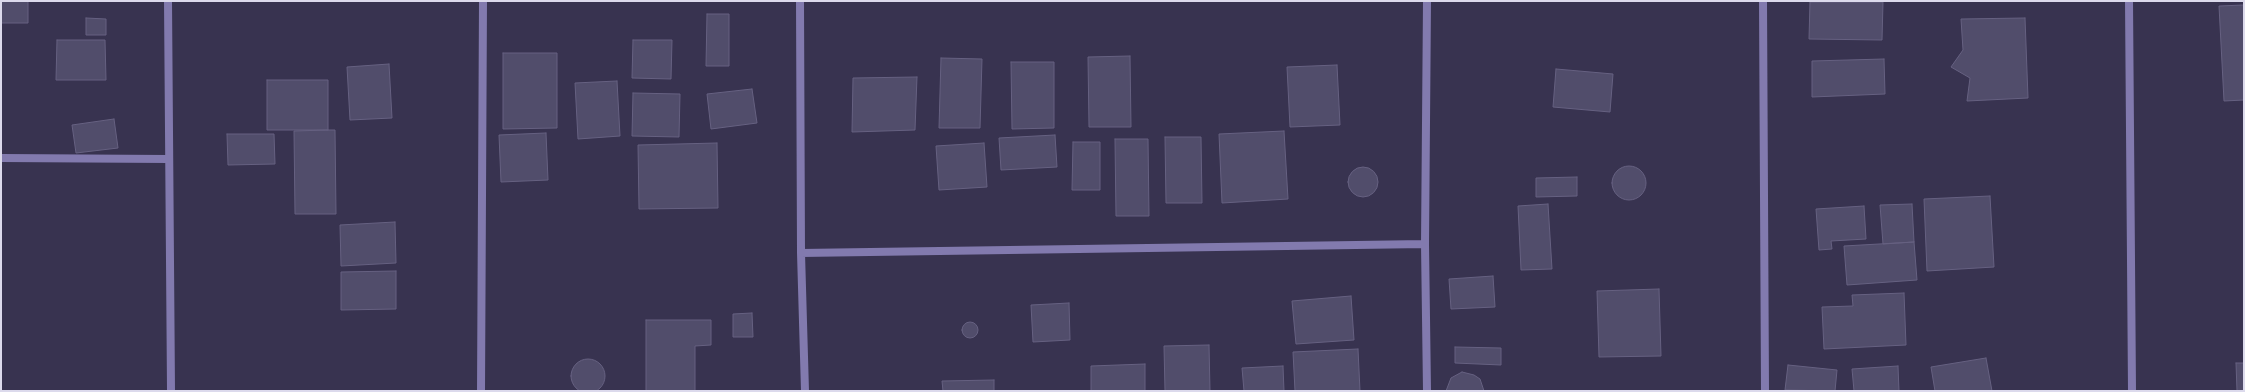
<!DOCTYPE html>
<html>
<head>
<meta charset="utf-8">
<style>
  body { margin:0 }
  #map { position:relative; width:2245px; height:392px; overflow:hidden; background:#383350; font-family:"Noto Serif",serif }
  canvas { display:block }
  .frame { position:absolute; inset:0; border:2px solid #dcdaec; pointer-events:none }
</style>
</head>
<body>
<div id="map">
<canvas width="2245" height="392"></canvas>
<div class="frame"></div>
</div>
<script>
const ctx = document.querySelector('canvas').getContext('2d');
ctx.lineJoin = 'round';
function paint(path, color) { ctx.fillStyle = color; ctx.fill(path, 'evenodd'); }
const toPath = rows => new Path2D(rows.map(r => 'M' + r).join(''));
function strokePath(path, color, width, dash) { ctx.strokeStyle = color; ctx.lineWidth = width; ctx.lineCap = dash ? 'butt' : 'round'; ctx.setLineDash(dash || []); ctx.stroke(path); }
const building = toPath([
  [1,1,28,1,28,23,1,23,1,1],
  [1810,2,1883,2,1882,40,1809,39,1810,2],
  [2244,5,2244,100,2224,101,2219,6,2244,5],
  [707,14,729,14,729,66,706,66,707,14],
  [86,18,106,19,106,35,86,35,86,18],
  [2025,18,2028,98,1967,101,1970,78,1951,67,1963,50,1961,19,2025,18],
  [57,40,105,40,106,80,56,80,57,40],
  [633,40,672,40,671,79,632,78,633,40],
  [503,53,557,53,557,128,503,129,503,53],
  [1130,56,1131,127,1089,127,1088,57,1130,56],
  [941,58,982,59,980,128,939,128,941,58],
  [1884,59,1885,94,1812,97,1812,61,1884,59],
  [1011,62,1054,62,1054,128,1012,129,1011,62],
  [389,64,392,118,350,120,347,67,389,64],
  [1337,65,1340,125,1290,127,1287,67,1337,65],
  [1556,69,1613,74,1610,112,1553,107,1556,69],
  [917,77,915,130,852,132,853,78,917,77],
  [267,80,328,80,328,130,267,130,267,80],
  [617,81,620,136,578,139,575,83,617,81],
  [752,89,757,123,711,129,707,94,752,89],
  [633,93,680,94,679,137,632,136,633,93],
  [114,119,118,148,76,153,72,125,114,119],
  [328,130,335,130,336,214,295,214,294,131,328,130],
  [1284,131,1288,199,1222,203,1219,134,1284,131],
  [546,133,548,180,501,182,499,135,546,133],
  [227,134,274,134,275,164,228,165,227,134],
  [1055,135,1057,167,1001,170,999,138,1055,135],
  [1165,137,1201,137,1202,203,1166,203,1165,137],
  [1115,139,1148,139,1149,216,1116,216,1115,139],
  [1073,142,1100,142,1100,190,1072,190,1073,142],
  [717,143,718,208,639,209,638,145,717,143],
  [984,143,987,187,939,190,936,146,984,143],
  '1612 183a17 17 0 1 1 34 0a17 17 0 1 1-34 0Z',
  '1348 182a15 15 0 1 1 30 0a15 15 0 1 1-30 0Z',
  [1577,177,1577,196,1536,197,1536,178,1577,177],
  [1990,196,1994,267,1927,271,1924,199,1990,196],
  [1548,204,1552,269,1521,270,1518,206,1548,204],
  [1912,204,1914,242,1883,244,1880,205,1912,204],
  [1864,206,1866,239,1831,241,1832,249,1819,250,1816,209,1864,206],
  [395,222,396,263,341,266,340,225,395,222],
  [1914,242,1917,280,1847,285,1844,246,1914,242],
  [396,271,396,309,341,310,341,272,396,271],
  [1493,276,1495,307,1451,309,1449,279,1493,276],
  [1659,289,1661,356,1599,357,1597,291,1659,289],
  [1904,293,1906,345,1824,349,1822,307,1853,306,1852,295,1904,293],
  [1351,296,1354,340,1296,344,1292,301,1351,296],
  [1069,303,1070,340,1033,342,1031,305,1069,303],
  [752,313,753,337,733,337,733,314,752,313],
  [646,320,711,320,711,345,695,346,695,391,646,391,646,320],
  '962 330a8 8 0 1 1 16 0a8 8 0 1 1-16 0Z',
  [1209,345,1210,391,1165,391,1164,346,1209,345],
  [1455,347,1501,348,1501,365,1455,363,1455,347],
  [1358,349,1360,391,1295,391,1293,352,1358,349],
  [1986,358,1992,391,1935,391,1931,367,1986,358],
  '571 376a17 17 0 1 1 34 0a17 17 0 1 1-34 0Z',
  [2236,363,2244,363,2244,391,2237,391,2236,363],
  [1145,364,1145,391,1091,391,1091,366,1145,364],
  [1788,365,1837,370,1835,391,1785,390,1788,365],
  [1283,366,1284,391,1244,391,1242,368,1283,366],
  [1898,366,1899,391,1854,391,1852,369,1898,366],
  [1462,372,1474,375,1480,379,1484,391,1446,391,1451,378,1462,372],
  [994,380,994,391,943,391,942,381,994,380]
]);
paint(building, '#514d6b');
strokePath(building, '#666181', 1);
strokePath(toPath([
  [168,1,171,391],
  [800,1,801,253,805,391],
  [1763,1,1765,391],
  [1,158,169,159],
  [801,253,1425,244],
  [481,391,483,1],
  [1427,391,1425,244,1427,1]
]), '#827aae', 8);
strokePath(toPath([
  [2129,1,2132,391]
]), '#827aae', 8);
</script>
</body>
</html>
